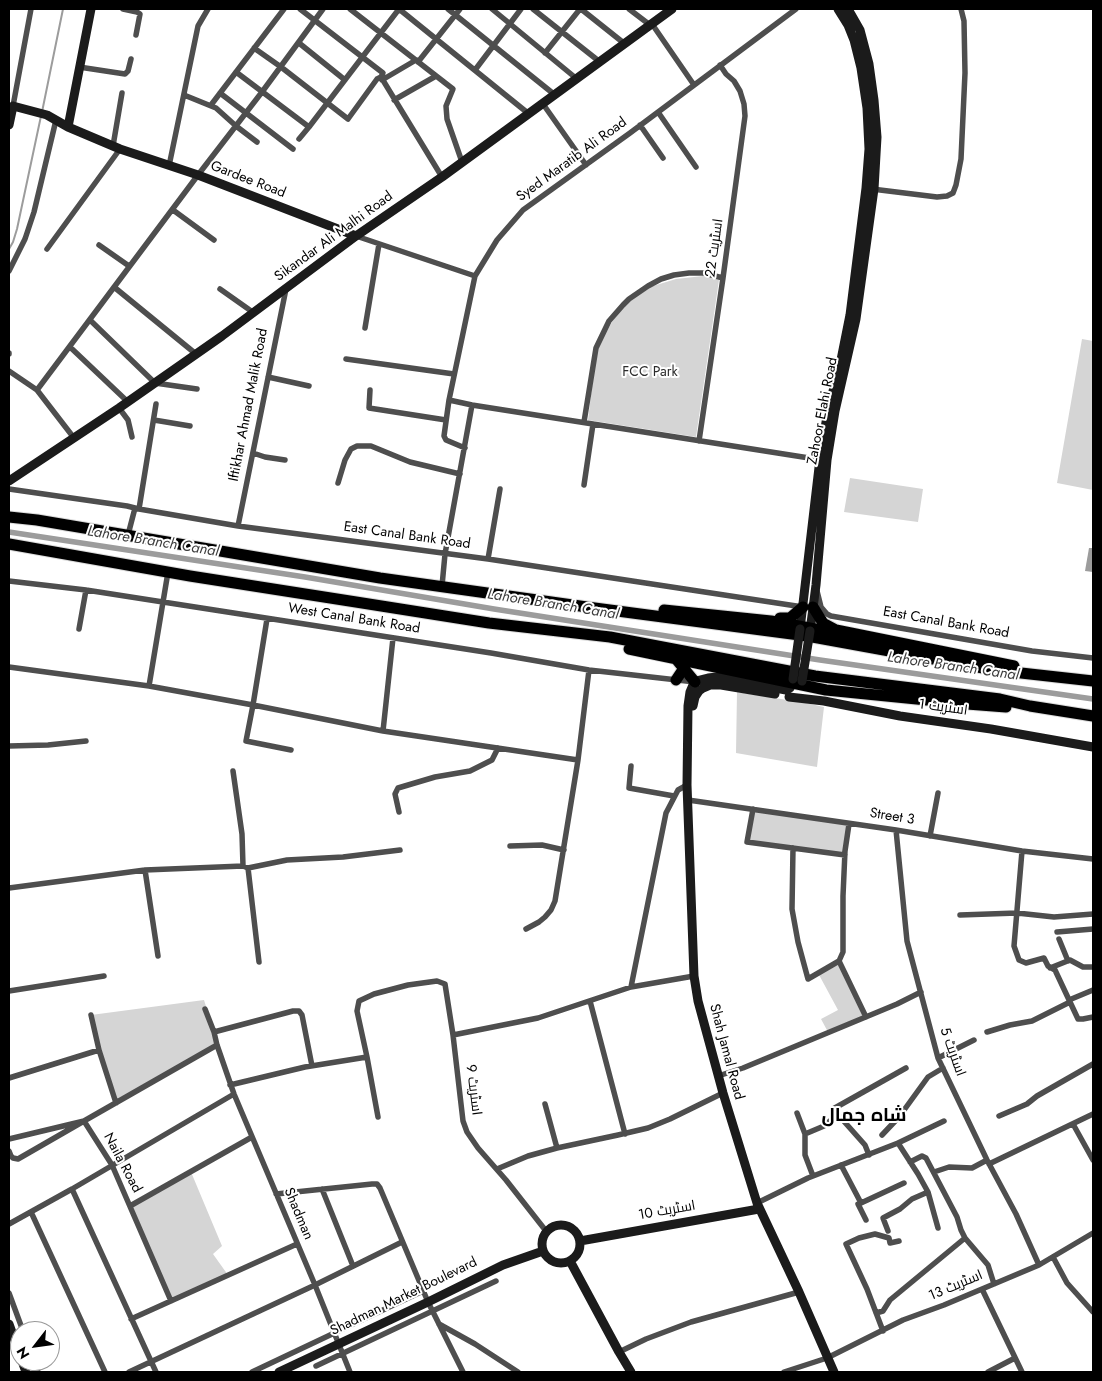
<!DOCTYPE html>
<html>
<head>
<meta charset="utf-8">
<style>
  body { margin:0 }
  #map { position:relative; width:1102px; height:1381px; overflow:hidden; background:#fff; font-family:Jost,sans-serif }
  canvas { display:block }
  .frame { position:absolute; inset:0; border:10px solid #000; pointer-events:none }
  .north { position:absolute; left:10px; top:1321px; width:50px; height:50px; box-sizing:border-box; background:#fff; border:1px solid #999; border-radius:50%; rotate:240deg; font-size:14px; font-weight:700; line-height:20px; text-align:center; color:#000 }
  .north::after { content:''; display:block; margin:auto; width:18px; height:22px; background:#000; clip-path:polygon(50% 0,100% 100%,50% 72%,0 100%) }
</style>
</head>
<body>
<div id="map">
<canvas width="1102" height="1381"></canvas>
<div class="frame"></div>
<div class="north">N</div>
</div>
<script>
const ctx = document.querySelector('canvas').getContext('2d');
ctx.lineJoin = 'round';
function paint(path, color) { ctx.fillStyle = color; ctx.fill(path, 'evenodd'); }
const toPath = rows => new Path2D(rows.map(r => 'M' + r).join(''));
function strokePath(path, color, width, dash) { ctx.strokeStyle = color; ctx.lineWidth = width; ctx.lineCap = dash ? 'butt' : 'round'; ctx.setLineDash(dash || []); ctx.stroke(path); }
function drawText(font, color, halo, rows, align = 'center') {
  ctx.font = font + ' Jost,Cairo,sans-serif'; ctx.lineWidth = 4; ctx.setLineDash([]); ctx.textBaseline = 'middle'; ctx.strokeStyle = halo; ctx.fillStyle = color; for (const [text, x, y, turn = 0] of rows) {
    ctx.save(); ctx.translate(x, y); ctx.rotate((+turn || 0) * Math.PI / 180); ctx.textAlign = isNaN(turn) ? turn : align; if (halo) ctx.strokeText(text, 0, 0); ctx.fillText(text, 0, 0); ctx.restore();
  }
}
paint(toPath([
  [703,276,719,280,696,437,588,420,595,361,599,345,612,322,624,306,637,296,653,286,676,279],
  [1082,339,1093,341,1093,490,1057,483],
  [850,478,923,489,918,522,844,512],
  [737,692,806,703,824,707,817,767,736,753],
  [753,809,849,824,845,855,747,842],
  [839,961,866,1017,828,1032,821,1019,838,1010,818,973],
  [204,1000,214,1032,217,1045,116,1103,91,1015],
  [191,1172,222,1246,213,1254,228,1275,171,1301,130,1206]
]), '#d5d5d5');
paint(toPath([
  [1089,548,1093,548,1093,572,1085,571]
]), '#9c9c9c');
strokePath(toPath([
  [42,112,63,9],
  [9,249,13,242,17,229,41,116]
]), '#9c9c9c', 2);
strokePath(toPath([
  [9,532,305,577,494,609,820,660,1093,699]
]), '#9c9c9c', 5.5);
const highway = toPath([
  [9,517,37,520,380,578,587,607,807,636,994,670,1093,681],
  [9,544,190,576,356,602,489,623,610,637,815,676,1000,699,1030,706,1093,716],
  [813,607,823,623,836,630],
  [664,610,771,621,826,631,836,630,1014,666],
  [780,618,790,618,803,607],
  [629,649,826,690,967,704,1006,707],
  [676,659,695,682],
  [676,680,684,668]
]);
strokePath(highway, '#dbdbdb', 13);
strokePath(toPath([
  [123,9,137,12,140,14,136,35],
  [300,9,383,73,381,77,442,177],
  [350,9,453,89,446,106,447,119,462,162],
  [399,9,529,114],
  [448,9,555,95],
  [492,9,577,79],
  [533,9,600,62],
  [581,9,625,44],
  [629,9,650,25],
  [796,9,630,133,523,210,497,240,475,276,449,400,472,405,822,460],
  [652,24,694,85],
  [299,43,345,80],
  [254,48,281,67,348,119,377,79,381,77],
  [545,53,580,9],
  [418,62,460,9],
  [79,67,125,74,128,71,131,59],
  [475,70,521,9],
  [236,72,309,127],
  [382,80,416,60],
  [220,93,293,149],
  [184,95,216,108,236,126,257,142],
  [394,100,436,76],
  [543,104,586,165],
  [211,105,284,9],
  [13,106,31,9],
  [658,112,696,167],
  [640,125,663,158],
  [299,139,309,127,399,9],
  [113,146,122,93],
  [169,166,198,26,208,9],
  [872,189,937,197,947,196,953,193,956,185,961,159,965,73,964,21,961,9],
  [173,210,214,240],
  [356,236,475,276],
  [99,245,129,266],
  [47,249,120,149],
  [9,271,25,239,34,212,56,120],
  [114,287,196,354],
  [220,289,254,313],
  [90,320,155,383,197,389],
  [365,328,379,244],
  [70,347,128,402],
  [9,354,9,353],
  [346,359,454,374],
  [9,371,37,390,74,438],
  [268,377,309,386],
  [37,390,198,175,262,92,323,9],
  [370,390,369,408,446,420],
  [449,400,444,436,446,440,465,448],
  [119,408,128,420,132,437],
  [154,420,190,426],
  [584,422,596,348,609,321,623,305,629,299,648,286,661,279,674,275,689,273,703,273,723,278],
  [699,441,723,278,745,116,744,104,740,91,734,81,726,74,720,65],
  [253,453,265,457,285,460],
  [338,483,345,460,351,449,357,446,371,446,410,462,460,474],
  [584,485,593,424],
  [9,489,127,506,139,509,238,526,488,559,803,607],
  [139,509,156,404],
  [238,526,286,289],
  [128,535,135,508],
  [488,559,500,489],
  [168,572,149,686,253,705,383,731],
  [9,581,86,590,163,602,491,653,589,670,695,682],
  [442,586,445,554,472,405],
  [817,591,821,607,827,614,831,616,1032,651,1093,658],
  [267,619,253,705,246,741,291,750],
  [79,629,86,590],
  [393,638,383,731,578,760],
  [9,667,149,686],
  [9,746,48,745,86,741],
  [631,766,629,788,674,796],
  [233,771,242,834,243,866],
  [688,800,896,830,1022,851,1093,859],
  [753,809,747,842,845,855],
  [399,812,395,794,398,788,435,777,470,771,492,760,498,748],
  [849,824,845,851,843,896,843,952,839,961,866,1017],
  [896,830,907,941,938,1058,987,1160,1016,1214,1039,1265],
  [930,836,938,793],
  [510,846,542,845,564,850],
  [793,848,792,909,798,942,808,979,839,961],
  [1022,851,1014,946,1019,960,1026,963,1044,958,1048,966,1055,970,1078,1019,1083,1019,1093,1017],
  [248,868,259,962],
  [145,870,158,956],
  [9,888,145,870,243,866,248,868,287,860,343,857,400,850],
  [960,915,1017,913,1054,917,1093,914],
  [526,929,539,922,545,917,551,910,555,901,578,760,589,670],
  [1057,932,1093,929],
  [1059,939,1068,961],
  [1050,968,1070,960,1083,967,1093,967],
  [631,987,666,813,678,790,687,785],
  [9,991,104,976],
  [1069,1000,1093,990],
  [590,1001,625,1134],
  [205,1009,214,1032,217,1045,234,1094,315,1285,350,1372],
  [91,1015,99,1050,116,1103],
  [214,1032,293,1011,299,1011,302,1015,312,1066],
  [987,1032,1010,1025,1032,1021,1070,1002],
  [453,1035,538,1018,631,987,694,976],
  [938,1058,974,1040],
  [718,1076,743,1068,897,1004,921,992],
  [9,1078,99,1050],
  [230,1085,305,1067,367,1057],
  [545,1104,557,1148],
  [797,1113,805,1134,824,1126,838,1114],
  [999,1116,1027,1104,1037,1096,1093,1064],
  [378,1117,367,1057,357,1011,359,1001,374,994,408,985,437,981,445,984,453,1035,463,1121,467,1132,478,1148,506,1180,546,1231],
  [1073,1124,1093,1160],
  [805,1134,805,1155,813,1176],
  [882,1135,899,1117,928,1077,943,1068],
  [9,1139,84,1121,217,1045],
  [898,1143,944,1121],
  [9,1151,11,1156,13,1158,18,1159,84,1121,112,1165,171,1301],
  [869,1155,865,1145,833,1109,906,1068],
  [910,1162,922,1156,926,1158,957,1217,961,1230,965,1238,988,1265,994,1284],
  [989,1164,1093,1114],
  [841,1165,861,1203,858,1204,866,1220],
  [497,1169,528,1156,557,1148,618,1135,648,1128,670,1119,723,1093],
  [934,1172,949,1167,972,1168,987,1160],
  [72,1189,156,1372],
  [322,1189,353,1266],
  [276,1194,372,1184,377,1184,380,1188,428,1302,463,1372],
  [757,1203,808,1178,898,1143,918,1174,928,1192,938,1228],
  [861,1203,904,1183],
  [130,1206,252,1137],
  [31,1212,105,1372],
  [9,1224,72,1189,234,1094],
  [888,1231,883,1218,900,1209,912,1199,928,1192],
  [1053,1257,1067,1283,1093,1312],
  [982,1289,1022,1372],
  [9,1293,23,1331],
  [876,1313,883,1311,890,1300,965,1238],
  [131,1319,297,1244],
  [439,1324,475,1344,518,1372],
  [883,1331,867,1289,846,1244,859,1238,875,1234,889,1238,890,1243,899,1241],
  [619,1352,646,1339,691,1322,799,1292],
  [34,1361,38,1372],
  [316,1366,496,1281],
  [129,1372,315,1285,402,1242],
  [252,1372,423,1291],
  [784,1372,827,1358,903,1320,944,1305,1039,1265,1093,1233],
  [988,1372,1015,1358]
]), '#4e4e4e', 5.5);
strokePath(toPath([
  [9,125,13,106,47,115,68,127,120,149,198,175,356,236],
  [68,127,91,9],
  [9,481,119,408,222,336,356,236,442,177,672,9],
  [800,629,820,459,828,410,840,365,850,315,866,188,869,149,867,108,861,68,854,40,848,25,838,9],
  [810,631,816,585,827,460,835,411,856,319,874,189,877,137,874,100,869,64,860,30,848,9],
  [793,679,790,688,786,690,717,677,708,678,696,681,693,685,690,692,688,706,687,785,694,976,698,1001,723,1093,757,1203,799,1292,834,1372],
  [789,697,824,701,900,716,991,729,1093,747],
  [693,706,695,697,699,691,703,688,710,685,721,685,775,694],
  '542 1244a19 19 0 1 1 38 0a19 19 0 1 1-38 0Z',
  [580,1241,759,1209],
  [570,1261,619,1352,631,1372],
  [9,1324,20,1355],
  [22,1361,26,1372],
  [279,1372,428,1302,503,1265,543,1251]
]), '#1b1b1b', 9);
strokePath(highway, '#000', 11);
strokePath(toPath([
  [793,679,800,629],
  [802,681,810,631]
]), '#1b1b1b', 9);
drawText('14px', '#000', '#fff', [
  ["Syed Maratib Ali Road",572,160,-36],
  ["Gardee Road",248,180,21],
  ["Sikandar Ali Malhi Road",334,237,-36],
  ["اسٹریٹ 22",715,248,-82],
  ["Iftikhar Ahmad Malik Road",249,405,-79],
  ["Zahoor Elahi Road",823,411,-79],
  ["East Canal Bank Road",407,536,8],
  ["West Canal Bank Road",354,619,9],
  ["East Canal Bank Road",946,623,10],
  ["اسٹریٹ 1",943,708,8],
  ["Street 3",892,817,9],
  ["Shah Jamal Road",726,1052,75],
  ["اسٹریٹ 5",952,1052,70],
  ["اسٹریٹ 9",473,1090,83],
  ["Naila Road",122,1163,62],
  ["اسٹریٹ 10",667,1211,-10],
  ["Shadman",298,1214,67],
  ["اسٹریٹ 13",956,1286,-23],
  ["Shadman Market Boulevard",404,1297,-26]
]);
drawText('14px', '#2c2c2c', '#fff', [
  ["FCC Park",650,373]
]);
drawText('italic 15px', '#3d3d3d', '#fff', [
  ["Lahore Branch Canal",153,542,9],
  ["Lahore Branch Canal",553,605,9],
  ["Lahore Branch Canal",953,667,8]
]);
drawText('bold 19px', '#000', '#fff', [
  ["شاہ جمال",864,1116]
]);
</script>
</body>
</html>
